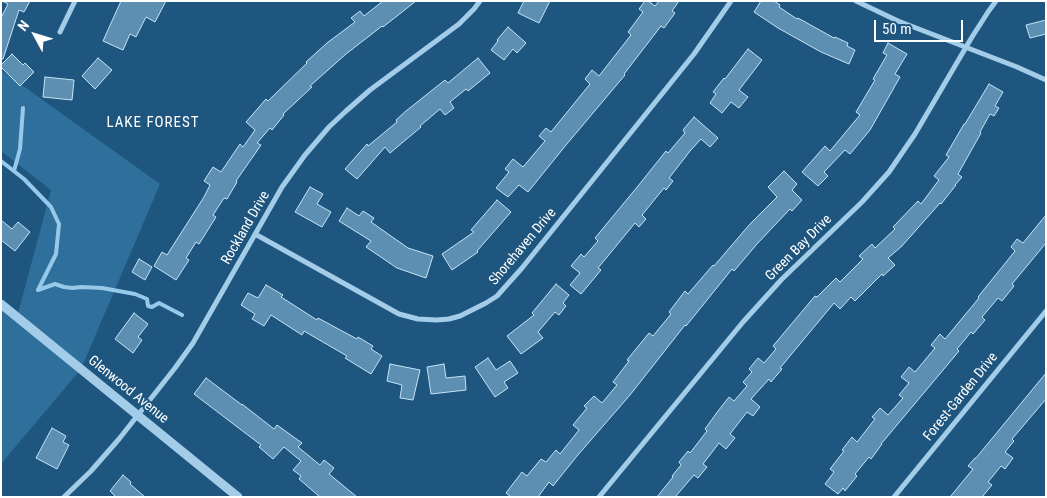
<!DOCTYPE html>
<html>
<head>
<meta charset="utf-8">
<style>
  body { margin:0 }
  #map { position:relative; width:1047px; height:498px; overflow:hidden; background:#1f567f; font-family:"Roboto Condensed",sans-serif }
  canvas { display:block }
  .frame { position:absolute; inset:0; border:2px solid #fff; pointer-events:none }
  .north { position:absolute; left:10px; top:10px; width:50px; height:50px; -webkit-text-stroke:4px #1f567f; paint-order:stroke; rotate:309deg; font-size:14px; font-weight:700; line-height:20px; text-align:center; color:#fff }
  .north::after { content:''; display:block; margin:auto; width:18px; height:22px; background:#fff; clip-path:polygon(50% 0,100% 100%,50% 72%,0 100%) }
  .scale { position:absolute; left:874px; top:20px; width:89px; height:22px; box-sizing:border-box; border:2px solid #fff; border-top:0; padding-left:6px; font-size:15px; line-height:18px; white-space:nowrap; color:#fff; -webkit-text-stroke:4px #1f567f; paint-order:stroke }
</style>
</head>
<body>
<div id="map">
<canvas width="1047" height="498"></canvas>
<div class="frame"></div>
<div class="north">N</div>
<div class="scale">50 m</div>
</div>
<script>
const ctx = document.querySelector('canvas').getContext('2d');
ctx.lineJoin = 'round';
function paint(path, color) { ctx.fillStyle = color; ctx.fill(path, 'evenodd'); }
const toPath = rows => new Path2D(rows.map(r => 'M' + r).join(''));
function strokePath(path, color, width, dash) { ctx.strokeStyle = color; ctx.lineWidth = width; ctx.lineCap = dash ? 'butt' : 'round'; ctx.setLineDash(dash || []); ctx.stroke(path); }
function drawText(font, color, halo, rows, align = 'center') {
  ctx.font = font + ' "Roboto Condensed",sans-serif'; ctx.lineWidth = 4; ctx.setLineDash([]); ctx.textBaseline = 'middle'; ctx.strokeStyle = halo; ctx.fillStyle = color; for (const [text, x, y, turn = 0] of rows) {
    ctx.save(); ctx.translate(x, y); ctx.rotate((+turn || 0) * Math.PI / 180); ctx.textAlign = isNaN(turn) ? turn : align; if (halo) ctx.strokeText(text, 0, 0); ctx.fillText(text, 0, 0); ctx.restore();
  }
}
paint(toPath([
  [1,70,160,184,81,369,1,464,1,304,17,317,51,190,1,151]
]), '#2e6f9b');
strokePath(toPath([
  [1,161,24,179,51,207,59,224,56,254,38,290],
  [14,171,20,149,23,108],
  [38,290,55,284,64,287,72,288,82,287,102,288,135,294,147,299,148,306,152,307,159,303,182,315]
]), '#96c9e9', 4);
const building = toPath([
  [2,1,30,1,24,12,19,10,3,59,1,59,1,18,8,4,2,1],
  [121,1,166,1,155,22,146,17,136,37,130,34,123,50,103,41,121,1],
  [383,1,416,1,383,27,382,26,346,54,310,86,312,87,283,114,284,115,272,130,270,128,257,143,261,145,236,181,237,182,227,199,224,198,213,215,216,217,199,244,196,242,186,258,189,260,176,280,154,266,162,252,167,255,204,197,210,185,204,181,213,167,221,172,240,144,243,147,255,130,246,122,266,99,268,101,307,63,306,62,327,43,355,22,351,18,360,11,364,16,383,1],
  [524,1,550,1,539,23,518,13,524,1],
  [645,1,648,1,655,6,659,1,679,1,672,11,675,13,664,28,661,26,624,74,625,75,566,145,528,192,519,185,508,197,496,188,509,172,505,169,513,159,523,167,545,141,539,136,546,128,551,132,590,84,585,79,592,70,599,76,631,35,628,32,643,12,639,9,645,1],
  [761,1,774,1,780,5,779,7,797,19,798,18,834,38,835,37,848,43,847,46,855,50,849,64,821,52,778,28,754,12,761,1],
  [1046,20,1046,34,1030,38,1026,25,1046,20],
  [508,27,526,43,517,53,513,49,504,60,491,50,498,41,497,40,508,27],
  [888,43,907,54,895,74,900,77,870,130,850,154,845,150,824,172,828,176,818,186,802,172,825,146,830,151,860,115,856,112,875,80,873,79,887,55,883,53,888,43],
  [748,49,762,60,739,90,748,97,739,108,731,102,722,113,710,103,716,94,713,92,724,78,725,79,748,49],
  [12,54,23,65,25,63,34,72,20,86,1,67,1,65,12,54],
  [98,58,112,70,95,89,82,76,98,58],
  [478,58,490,73,468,91,466,89,450,102,454,108,445,115,440,109,420,126,421,127,390,153,385,147,357,179,345,169,367,144,368,146,397,122,396,120,406,111,445,80,448,83,478,58],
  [45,77,74,80,72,100,43,97,45,77],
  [989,84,1003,92,995,106,999,108,994,116,990,114,980,132,981,133,958,174,962,177,955,185,956,185,941,204,940,203,902,246,888,258,895,265,883,276,882,274,855,301,851,297,840,309,834,303,780,368,782,369,771,382,769,379,751,399,760,407,753,416,747,412,730,434,735,438,726,449,719,443,703,464,707,467,698,478,694,475,675,497,657,497,673,477,672,476,681,465,679,462,688,451,690,453,707,431,705,429,718,411,729,397,734,401,747,386,743,382,752,372,749,369,758,358,764,363,776,349,773,346,815,296,817,297,836,278,840,282,863,259,859,256,872,244,875,248,895,229,893,227,918,201,921,204,939,180,934,176,949,157,946,155,964,124,965,124,989,84],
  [694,117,718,138,710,147,701,139,690,151,669,178,673,181,666,190,664,188,642,215,646,219,639,227,635,223,598,268,601,270,581,294,570,285,580,273,571,266,581,254,584,257,598,241,595,238,638,186,666,151,668,153,685,133,683,130,694,117],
  [784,171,797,184,792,190,802,200,792,211,790,209,757,244,734,271,732,269,686,326,685,325,630,395,577,456,553,486,549,482,538,497,511,497,506,493,522,472,527,476,541,459,546,462,556,450,560,454,579,430,573,425,587,408,584,406,594,396,602,403,617,385,613,382,629,361,627,360,649,333,653,336,671,314,669,312,685,291,688,294,713,265,714,266,750,224,777,197,768,187,784,171],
  [310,187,323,194,317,204,331,212,322,227,295,212,310,187],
  [497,200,511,212,477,251,478,252,452,270,442,254,474,232,471,230,497,200],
  [347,208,359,216,363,211,374,218,371,222,408,248,433,256,426,278,397,268,366,247,371,241,339,221,347,208],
  [1046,215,1046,243,1012,284,1014,286,1002,301,998,298,982,317,985,320,973,334,971,332,957,349,959,351,881,444,882,444,871,459,869,457,855,474,857,476,845,491,843,488,838,494,825,484,834,472,830,469,844,451,842,450,852,437,857,442,875,419,872,417,880,408,888,415,903,398,899,395,909,383,901,377,909,367,915,372,935,348,931,345,940,334,945,339,979,298,978,297,1015,251,1011,247,1017,239,1023,243,1046,215],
  [1,220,12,229,18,222,30,232,15,251,1,240,1,220],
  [139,259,152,267,145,280,132,272,139,259],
  [556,284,569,295,563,303,566,306,559,315,555,312,538,332,543,338,521,354,507,336,534,315,532,313,556,284],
  [266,285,283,295,281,297,317,320,318,318,357,339,358,337,373,346,371,349,382,356,371,374,345,358,347,356,304,331,302,335,271,315,264,326,252,319,255,314,241,305,248,293,258,298,266,285],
  [134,313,148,324,138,337,142,340,133,353,115,339,134,313],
  [488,358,496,370,510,361,518,373,504,382,508,388,495,397,475,367,488,358],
  [390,364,420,370,413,400,400,398,402,385,387,381,390,364],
  [444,364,446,378,465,376,466,390,431,394,427,367,444,364],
  [1046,373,1046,399,1012,439,1014,441,1005,452,1013,458,1005,469,1001,466,988,482,992,485,982,497,950,497,973,469,968,466,975,458,976,458,1046,373],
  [206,378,242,405,242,404,274,429,277,425,302,443,298,447,320,465,324,460,334,468,329,474,357,497,320,497,299,479,301,476,293,470,301,461,284,447,273,459,259,447,261,445,194,394,206,378],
  [52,428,66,436,63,442,69,445,57,469,36,458,52,428],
  [123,475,131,482,130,484,145,497,116,497,110,491,123,475]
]);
paint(building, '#5c8fb2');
strokePath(building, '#c6e3f6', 1);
strokePath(toPath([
  [856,1,898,21,1017,67,1046,80],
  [60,32,75,1],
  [255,234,399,314,418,319,437,320,449,319,460,316,486,303,497,296,522,268,694,54,731,1],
  [64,497,91,471,119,439,175,368,193,343,282,187,305,155,329,127,346,111,370,90,459,24,474,9,480,1],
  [599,497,743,322,782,279,862,202,889,172,915,134,972,37,988,12,996,1],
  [894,497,1046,311]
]), '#a3cce8', 5);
strokePath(toPath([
  [1,304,238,497]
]), '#a3cce8', 9);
drawText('14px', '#fff', '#1f567f', [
  ["Rockland Drive",246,228,-60],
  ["Shorehaven Drive",523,247,-50],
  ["Green Bay Drive",799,248,-45],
  ["Glenwood Avenue",128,390,39],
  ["Forest-Garden Drive",961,397,-51]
]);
ctx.letterSpacing = '1px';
drawText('15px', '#fff', '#1f567f', [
  ["LAKE FOREST",153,123]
]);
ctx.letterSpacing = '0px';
</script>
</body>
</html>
